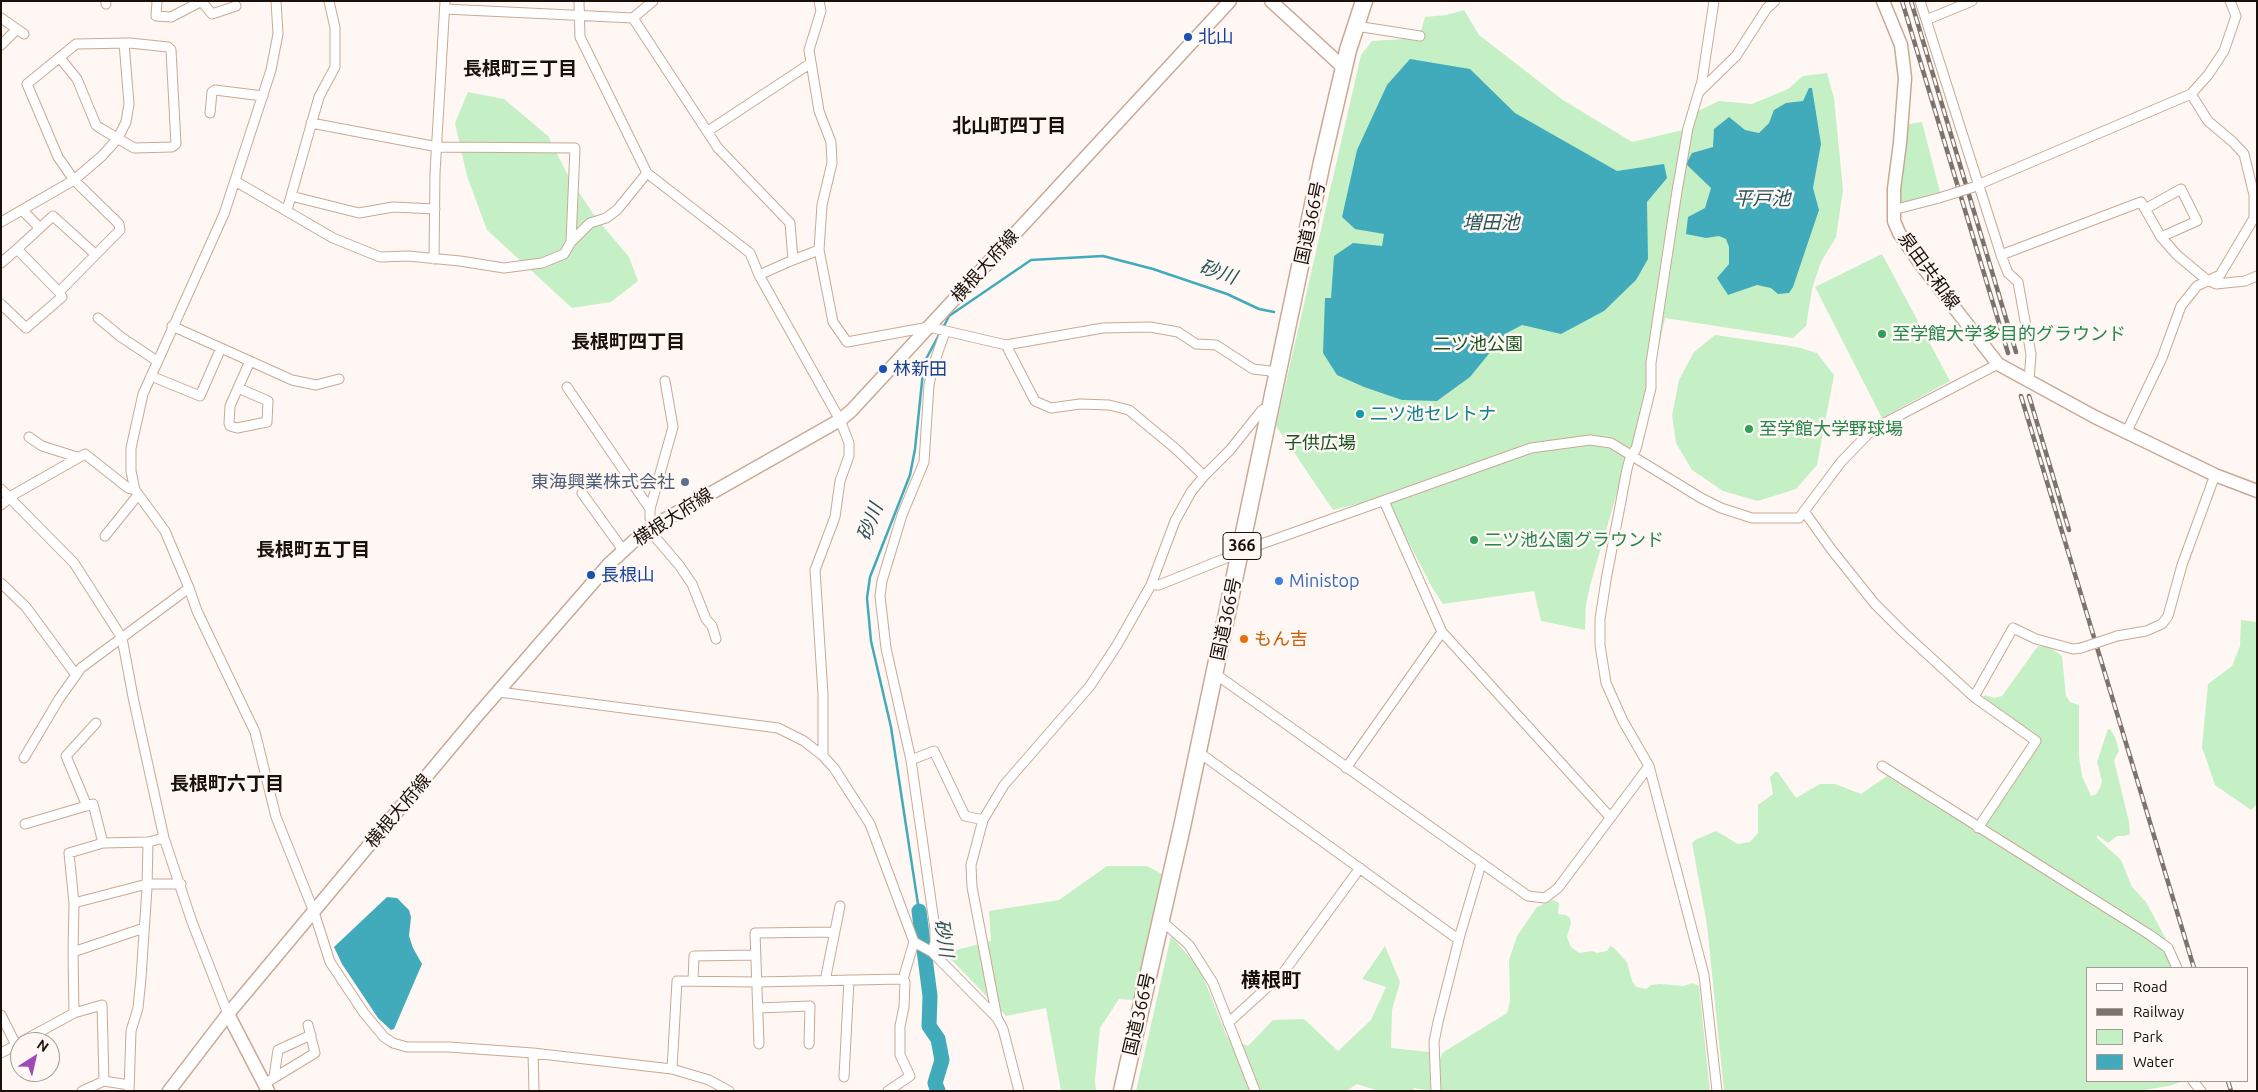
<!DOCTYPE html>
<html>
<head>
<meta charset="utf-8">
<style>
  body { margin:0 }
  #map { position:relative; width:2258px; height:1092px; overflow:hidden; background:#fef7f3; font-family:Ubuntu,sans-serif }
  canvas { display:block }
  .frame { position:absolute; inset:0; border:2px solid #1b1009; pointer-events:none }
  .legend { position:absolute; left:2086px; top:967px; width:162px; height:115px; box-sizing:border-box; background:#fef7f3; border:1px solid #a39b95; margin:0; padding:6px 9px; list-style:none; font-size:15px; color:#1b1009 }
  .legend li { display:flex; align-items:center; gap:10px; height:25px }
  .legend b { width:25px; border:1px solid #a39b95 }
  .north { position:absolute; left:10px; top:1032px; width:50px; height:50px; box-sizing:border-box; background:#fef7f3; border:1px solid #a39b95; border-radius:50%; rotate:35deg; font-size:14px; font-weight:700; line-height:20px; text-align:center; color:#1b1009 }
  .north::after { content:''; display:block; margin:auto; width:18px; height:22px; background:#9f49b7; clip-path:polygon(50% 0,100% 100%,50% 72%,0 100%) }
</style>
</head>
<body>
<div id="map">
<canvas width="2258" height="1092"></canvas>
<div class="frame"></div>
<ul class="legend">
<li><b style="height:6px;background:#fff"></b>Road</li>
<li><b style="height:6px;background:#7c736d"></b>Railway</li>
<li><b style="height:14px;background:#c5f0c6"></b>Park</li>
<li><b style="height:14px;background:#42abbb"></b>Water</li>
</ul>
<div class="north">N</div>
</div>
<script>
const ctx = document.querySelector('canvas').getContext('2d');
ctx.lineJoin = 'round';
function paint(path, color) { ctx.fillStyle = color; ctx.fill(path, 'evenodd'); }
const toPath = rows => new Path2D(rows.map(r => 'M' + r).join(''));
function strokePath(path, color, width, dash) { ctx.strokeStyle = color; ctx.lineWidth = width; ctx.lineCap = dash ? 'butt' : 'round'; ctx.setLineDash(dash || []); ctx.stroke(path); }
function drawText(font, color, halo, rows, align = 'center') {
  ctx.font = font + ' Ubuntu,"Noto Sans JP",sans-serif'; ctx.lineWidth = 5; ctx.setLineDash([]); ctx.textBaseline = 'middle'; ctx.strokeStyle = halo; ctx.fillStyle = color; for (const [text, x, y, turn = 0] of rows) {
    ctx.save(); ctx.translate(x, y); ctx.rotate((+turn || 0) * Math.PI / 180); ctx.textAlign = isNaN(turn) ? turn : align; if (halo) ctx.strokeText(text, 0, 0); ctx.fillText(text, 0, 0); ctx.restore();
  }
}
paint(toPath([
  [1464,10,1479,35,1563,100,1632,142,1683,130,1698,111,1719,101,1752,104,1788,89,1803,76,1827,73,1834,98,1843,190,1836,237,1821,262,1812,289,1806,326,1793,338,1665,318,1638,447,1628,448,1626,462,1591,582,1586,604,1585,630,1541,621,1534,591,1443,604,1433,589,1385,497,1333,510,1276,426,1361,55,1372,41,1419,38,1425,17,1446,15],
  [468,92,504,99,548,136,570,179,596,218,629,257,638,281,611,302,572,308,487,230,467,176,455,123],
  [1922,122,1940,192,1895,205,1903,125],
  [1882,254,1950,381,1882,418,1815,287],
  [1715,335,1797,347,1817,353,1834,375,1817,465,1796,489,1758,501,1723,491,1692,470,1676,443,1672,415,1679,380,1694,352],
  [2241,620,2257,622,2257,804,2251,810,2215,785,2202,747,2208,684,2232,666,2240,646],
  [2038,646,2051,648,2062,656,2066,696,2070,702,2079,705,2079,757,2082,776,2091,796,2096,794,2100,788,2102,781,2097,762,2108,729,2110,729,2115,737,2119,751,2114,760,2129,822,2130,834,2125,836,2117,836,2108,843,2097,835,2097,838,2121,860,2132,887,2146,902,2166,939,2164,950,2172,968,2087,968,2087,1081,2184,1081,2169,1086,2138,1091,1724,1091,1707,925,1692,843,1695,840,1716,831,1738,844,1750,842,1758,833,1758,805,1773,794,1770,777,1775,772,1778,772,1796,798,1820,784,1835,784,1861,794,1887,776,1979,833,2038,740,1985,702,1983,698,1985,695,1994,698,2002,696],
  [1107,866,1147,866,1162,874,1136,1000,1119,999,1100,1028,1095,1080,1096,1091,1061,1091,1046,1008,1006,1016,945,953,991,941,989,911,1059,900],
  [1553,900,1559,903,1558,914,1566,915,1570,918,1571,923,1567,937,1571,947,1579,953,1592,951,1597,953,1607,951,1610,946,1613,947,1627,962,1632,981,1636,987,1646,989,1651,985,1660,984,1684,986,1692,983,1699,986,1710,1091,1440,1091,1439,1064,1442,1053,1507,1013,1510,1001,1509,960,1517,936,1537,907],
  [1171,936,1200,969,1227,1037,1248,1046,1273,1020,1304,1019,1338,1051,1371,1020,1386,987,1362,979,1385,946,1400,982,1392,1010,1391,1048,1429,1052,1431,1091,1414,1088,1413,1091,1379,1091,1357,1084,1346,1091,1136,1091]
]), '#c5f0c6');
paint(toPath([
  [1410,59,1470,69,1515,113,1617,171,1664,164,1667,178,1647,202,1648,259,1636,280,1604,311,1561,334,1522,325,1505,334,1470,377,1437,401,1402,400,1364,387,1337,375,1323,353,1325,298,1331,298,1334,256,1353,243,1382,246,1384,234,1355,229,1342,217,1357,150,1387,85],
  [1809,88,1812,88,1821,144,1813,188,1819,210,1793,287,1789,293,1778,294,1771,288,1757,285,1728,295,1717,278,1729,264,1729,247,1726,239,1719,236,1706,238,1686,234,1688,217,1705,208,1711,188,1686,164,1692,153,1713,147,1714,129,1729,117,1745,130,1759,133,1769,123,1774,110,1786,103,1803,101],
  [387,897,397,898,409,910,411,917,409,936,413,948,422,964,394,1029,391,1030,378,1018,342,964,334,947]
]), '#42abbb');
strokePath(toPath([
  [943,328,949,316,1031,260,1103,256,1153,269,1227,294,1259,309,1274,312],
  [919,911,891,727,871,641,867,598,870,577,910,475,915,449,923,372,926,359,940,333]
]), '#42abbb', 2.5);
strokePath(toPath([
  [919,911,930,996,929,1026,938,1039,942,1060,935,1083,938,1091]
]), '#42abbb', 15);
const street = toPath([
  [157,1,156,16,171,17,202,1],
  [276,1,278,34,271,70,224,214,143,394,131,448,131,471,135,490,165,531,189,588,197,611,255,732,276,817,314,912,330,962,364,1013,384,1037,393,1043,407,1047,449,1047,533,1053,672,1069,709,1080,729,1091],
  [579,1,580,37,647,173,750,253,759,275,840,420,849,443,849,456,840,481,835,517,815,570,823,694,823,756],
  [819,1,821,11,809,50,819,111,831,142,832,163,822,205,819,250,833,322,847,342,929,327,1006,345,1103,328,1150,327,1178,332,1196,344,1216,345,1253,369,1270,371,1277,377],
  [1714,1,1702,81,1688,128,1677,191,1651,363,1651,388,1636,449,1631,455,1627,469,1606,580,1600,619,1600,645,1606,683,1623,721,1649,766,1704,975,1717,1091],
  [1920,1,2001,255,2008,273,2018,282,2031,354,2029,381],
  [202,2,212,14,236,6],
  [106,4,106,1],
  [445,9,633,18,653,1],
  [1,18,24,34],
  [633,18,718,148,790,223,793,260,819,250],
  [1926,20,1972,1],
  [1356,26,1420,36],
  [1,45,17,29],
  [60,58,77,79,96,125,100,128,134,148,172,147,176,144,171,50,168,47,130,43,76,44,27,84,58,157,74,180,119,224,120,230,59,292,17,249,53,216,95,254],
  [1699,92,1736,56,1767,8,1775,1],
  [210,113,212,92,215,90,263,96],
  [311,123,438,147,575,148,571,242],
  [708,131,811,63],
  [235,181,333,238,380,257,408,256,460,261,504,268,542,263,564,254,571,242,590,223,606,218,617,210,647,173],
  [1975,186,2191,94,2208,75,2224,51,2236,16,2230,1],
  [291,196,359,213,393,207,435,209],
  [2145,209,2181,189,2197,221,2161,237],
  [22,210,39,227],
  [287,210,319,97,335,67,335,28,329,1],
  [1893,210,1939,198],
  [1,222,74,180,102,156,118,138,126,122,129,104,124,43],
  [2001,255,2141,202,2161,237,2177,255,2207,280,2216,284,2245,281,2257,276],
  [434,259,435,173,445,1],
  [1,263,17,249],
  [759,275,793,260],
  [1,304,26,328,62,297,59,292],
  [98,318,121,337,157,361],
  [172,326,292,380,316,385,339,379],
  [1006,345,1035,401,1051,408,1080,404,1109,405,1129,410,1176,449,1204,476],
  [151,376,200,396,221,348],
  [567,387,650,509],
  [238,388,268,401,267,422,237,428,230,426,229,423,230,406,250,361],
  [2127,431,2162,358,2181,306,2197,286,2220,275,2254,218,2254,195,2244,154,2233,142,2208,121,2191,94],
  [29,437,42,446,77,457],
  [1,489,74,563,122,638,133,697,164,838,192,922,228,1014],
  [582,493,623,550],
  [1384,501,1442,632,1610,817],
  [1,505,13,495,85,454,128,488,135,490],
  [1804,511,1831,549,1875,604,1903,632,1974,697,2036,741,1978,828],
  [655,525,650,518,650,509,673,427,665,381],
  [649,530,679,565,692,584,706,619,712,626,716,639],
  [105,536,138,495],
  [1,583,26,607,76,675],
  [1151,585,1159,585,1256,546,1531,448,1590,440,1611,443,1701,498,1721,508,1752,518,1799,518,1841,462,1873,429,1998,364],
  [2117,636,2146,631,2162,624,2168,616,2182,565,2215,475],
  [1214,673,1528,896,1545,898,1558,888,1649,766],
  [499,692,778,728,804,741,823,756,834,768,870,824,914,942,903,979,905,982,904,1007,900,1026,900,1055,910,1076,888,1091],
  [1974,697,2013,628,2036,639,2073,649,2081,648],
  [1197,751,1455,937,1460,935],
  [24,758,59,699,81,668,189,588],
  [911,760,934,751,965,816,983,820],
  [1882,766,2150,935,2168,948,2177,968],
  [1346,768,1442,632],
  [87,806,66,756,96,723],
  [25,824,93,804,103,843],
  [148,842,103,843,69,853,74,903,147,884,181,884],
  [1162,921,1189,945,1213,983,1255,1091],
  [914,942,932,952,997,1018],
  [73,952,74,903],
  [932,952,935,943,935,929,911,760,886,648,880,596,882,581,902,515,924,462,929,385,933,366,945,332],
  [693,981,694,956,756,955],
  [825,981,840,906],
  [758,1008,810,1006,809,1044],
  [74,1013,102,1005,104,1081],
  [1,1015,16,1045],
  [1228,1023,1283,973,1360,868],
  [21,1042,74,1013,73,952,144,928],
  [759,1044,755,933,834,932],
  [1,1053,20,1043],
  [533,1053,534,1091],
  [672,1069,677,981,756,982,903,979],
  [274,1077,278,1050,311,1035],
  [844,1077,849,980],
  [2193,1081,2201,1091],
  [264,1084,315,1053,308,1025],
  [82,1091,104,1081,129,1085],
  [129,1091,131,1031,138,1008,141,978,147,888,148,842,164,838],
  [1019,1091,1003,1029,997,1018,972,887,971,865,983,820,1004,785,1090,686,1117,645,1151,585,1175,521,1191,492,1204,476,1230,450,1262,410,1271,406],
  [1436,1091,1434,1042,1438,1022,1460,935,1481,864]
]);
const secondary = toPath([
  [1271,1,1344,68],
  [1883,1,1901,45,1905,78,1900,143,1894,189,1894,221,1899,233,1922,266,1998,364,2095,417,2215,475,2257,491],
  [228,1014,268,1091],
  [169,1091,228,1014,476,717,609,564,635,540,655,525,840,420,851,411,1230,1]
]);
const highway = toPath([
  [1122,1091,1182,827,1322,162,1348,50,1364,1]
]);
strokePath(street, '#c9a996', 11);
strokePath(secondary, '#c9a996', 15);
strokePath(highway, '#c9a996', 19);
strokePath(street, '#fff', 9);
strokePath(secondary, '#fff', 12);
strokePath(highway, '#fff', 16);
const rail = toPath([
  [1902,1,2008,353],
  [1911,1,2016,352],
  [2021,396,2194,968],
  [2029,396,2069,530],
  [2228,1081,2231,1091]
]);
strokePath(rail, '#7c736d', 4.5);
strokePath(rail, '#fef7f3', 2.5, [8]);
const streetBridge = toPath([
  [1939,198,1974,187],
  [2081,648,2117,636]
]);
strokePath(streetBridge, '#c9a996', 11, []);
strokePath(streetBridge, '#fff', 9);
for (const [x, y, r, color] of [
  [1188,37,5,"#1a4fb4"],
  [1882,334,5,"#2e9e5b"],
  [883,369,5,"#1a4fb4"],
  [1360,414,5,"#0f9aa8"],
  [1749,429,5,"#2e9e5b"],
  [685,482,5,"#5c6f8a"],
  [1474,540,5,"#2e9e5b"],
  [591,575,5,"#1a4fb4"],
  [1279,581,5,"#3f7fe0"],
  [1244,639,5,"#e8710a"]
]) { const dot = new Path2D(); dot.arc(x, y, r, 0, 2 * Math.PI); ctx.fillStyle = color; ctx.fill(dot); strokePath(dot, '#fef7f3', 2); }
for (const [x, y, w] of [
  [1242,546,38]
]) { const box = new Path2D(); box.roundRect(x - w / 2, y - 13.5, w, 27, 4); ctx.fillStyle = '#fef7f3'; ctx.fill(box); strokePath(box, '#1b1009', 1); }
drawText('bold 16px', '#1b1009', null, [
  ["366",1242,546]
]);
drawText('18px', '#164399', '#fef7f3', [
  ["北山",1198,37],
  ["林新田",893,369],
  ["長根山",601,575]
], 'left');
drawText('18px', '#1b1009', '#fef7f3', [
  ["国道366号",1310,223,-78],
  ["横根大府線",985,266,-48],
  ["泉田共和線",1929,271,54],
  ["横根大府線",673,517,-33],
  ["国道366号",1226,619,-78],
  ["横根大府線",398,811,-50],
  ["国道366号",1139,1014,-77]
]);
drawText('18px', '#27864d', '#fef7f3', [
  ["至学館大学多目的グラウンド",1892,334],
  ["至学館大学野球場",1759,429],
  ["二ツ池公園グラウンド",1484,540]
], 'left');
drawText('18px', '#1a5522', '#fef7f3', [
  ["二ツ池公園",1478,344],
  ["子供広場",1320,443]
]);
drawText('18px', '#0d838f', '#fef7f3', [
  ["二ツ池セレトナ",1370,414]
], 'left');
drawText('18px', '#4e5e75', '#fef7f3', [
  ["東海興業株式会社",675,482]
], 'right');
drawText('18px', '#366cbe', '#fef7f3', [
  ["Ministop",1289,581]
], 'left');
drawText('18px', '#c56008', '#fef7f3', [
  ["もん吉",1254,639]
], 'left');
drawText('bold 19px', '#1b1009', '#fef7f3', [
  ["長根町三丁目",520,69],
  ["北山町四丁目",1009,126],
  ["長根町四丁目",628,342],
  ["長根町五丁目",313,550],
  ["長根町六丁目",227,784]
]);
drawText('italic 19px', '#27545b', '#fef7f3', [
  ["平戸池",1762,199],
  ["増田池",1491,223],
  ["砂川",1218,272,19],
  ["砂川",870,522,-69],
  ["砂川",944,938,82]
]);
drawText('bold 20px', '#1b1009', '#fef7f3', [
  ["横根町",1271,980]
]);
</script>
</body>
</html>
